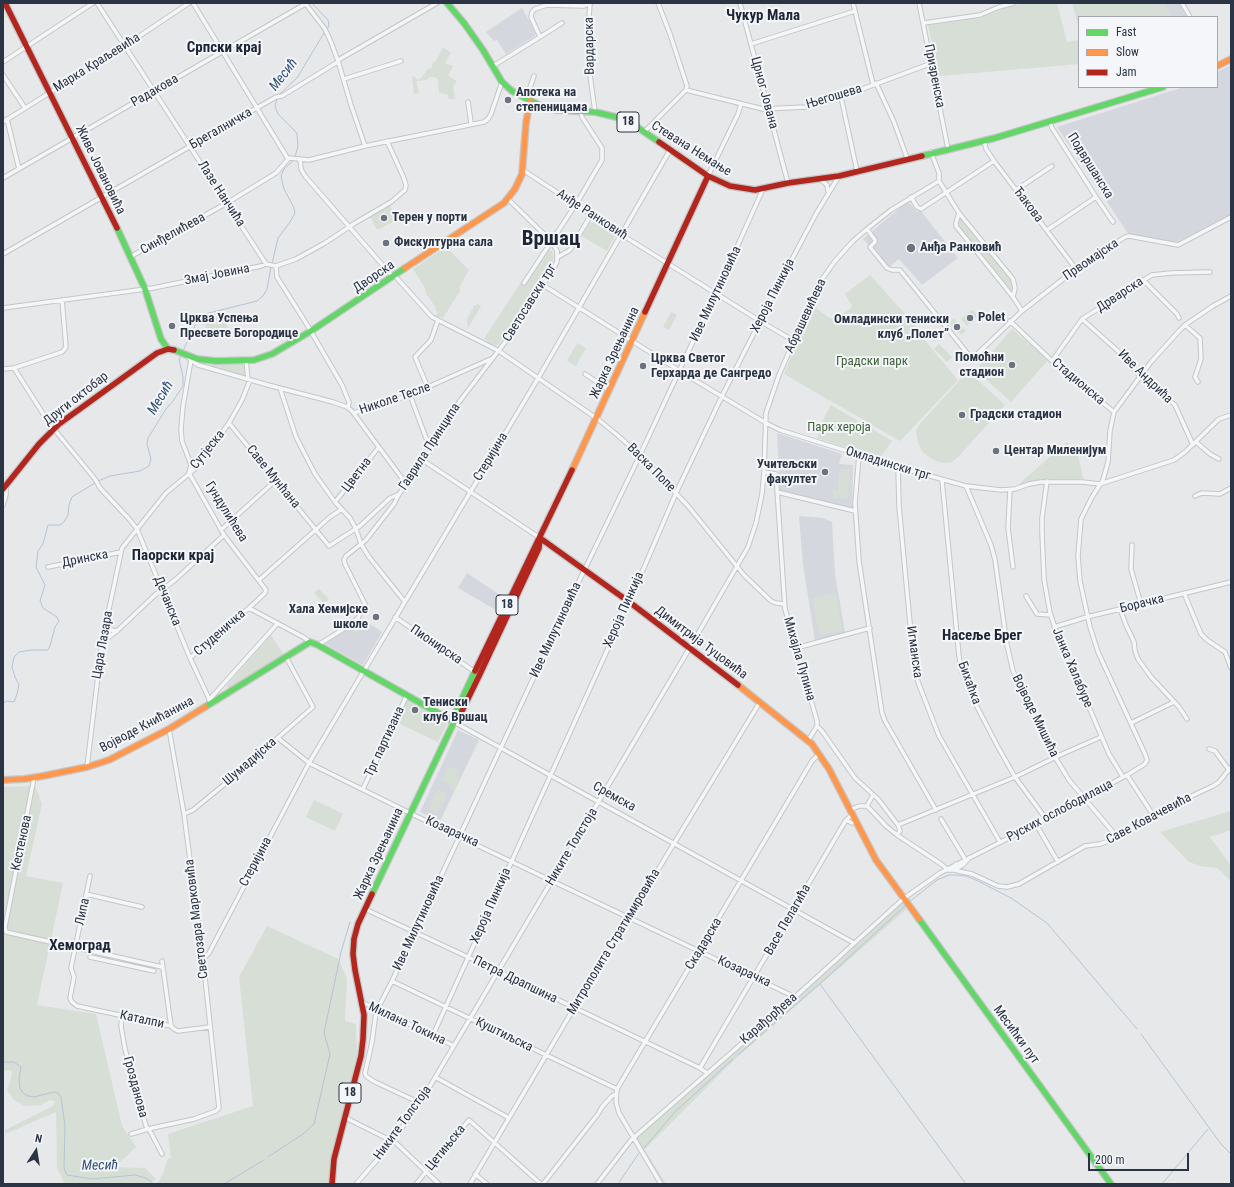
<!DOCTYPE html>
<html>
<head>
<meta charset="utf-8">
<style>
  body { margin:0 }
  #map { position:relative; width:1234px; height:1187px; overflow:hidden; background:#e6e8ea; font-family:"Roboto Condensed",sans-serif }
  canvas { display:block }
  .frame { position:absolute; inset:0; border:4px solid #2b3445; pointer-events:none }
  .legend { position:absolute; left:1078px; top:16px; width:140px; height:72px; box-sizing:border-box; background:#f4f6f9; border:1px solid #a4a8b1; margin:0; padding:5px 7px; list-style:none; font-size:12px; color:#2b3445 }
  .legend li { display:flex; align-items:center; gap:8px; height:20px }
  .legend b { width:20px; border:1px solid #a4a8b1 }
  .north { position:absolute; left:16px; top:1131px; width:40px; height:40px; -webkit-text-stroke:3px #f4f6f9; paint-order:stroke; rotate:12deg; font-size:11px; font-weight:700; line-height:16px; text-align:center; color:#2b3445 }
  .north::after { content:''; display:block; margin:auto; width:14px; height:18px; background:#2b3445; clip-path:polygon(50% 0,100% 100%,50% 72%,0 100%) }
  .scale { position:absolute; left:1088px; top:1153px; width:101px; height:18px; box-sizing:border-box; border:2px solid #2b3445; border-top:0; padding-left:5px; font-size:12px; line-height:14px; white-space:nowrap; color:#2b3445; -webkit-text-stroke:3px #f4f6f9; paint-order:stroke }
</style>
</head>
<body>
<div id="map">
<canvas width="1234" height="1187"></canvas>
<div class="frame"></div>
<ul class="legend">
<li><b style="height:5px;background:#63d668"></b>Fast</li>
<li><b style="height:5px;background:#ff974d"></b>Slow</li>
<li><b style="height:5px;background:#b3261e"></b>Jam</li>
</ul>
<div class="north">N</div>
<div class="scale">200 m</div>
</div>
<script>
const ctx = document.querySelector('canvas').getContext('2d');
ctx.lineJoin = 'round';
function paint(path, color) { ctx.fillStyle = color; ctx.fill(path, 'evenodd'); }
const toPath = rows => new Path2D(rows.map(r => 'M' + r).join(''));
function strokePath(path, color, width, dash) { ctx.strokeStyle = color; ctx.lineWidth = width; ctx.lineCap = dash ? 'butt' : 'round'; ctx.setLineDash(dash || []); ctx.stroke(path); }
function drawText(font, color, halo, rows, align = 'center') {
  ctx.font = font + ' "Roboto Condensed",sans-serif'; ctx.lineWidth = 4; ctx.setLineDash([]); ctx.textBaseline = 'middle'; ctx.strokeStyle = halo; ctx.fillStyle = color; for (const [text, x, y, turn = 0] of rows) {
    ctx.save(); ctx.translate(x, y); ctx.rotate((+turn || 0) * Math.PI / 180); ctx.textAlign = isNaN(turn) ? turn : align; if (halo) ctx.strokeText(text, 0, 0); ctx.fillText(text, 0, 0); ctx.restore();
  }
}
paint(toPath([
  [1163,3,1179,3,1187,17,1171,17],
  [522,8,534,30,535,36,506,54,497,40,494,41,486,32],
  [1231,65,1231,214,1177,242,1129,235,1057,127,1184,87,1217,87,1217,72],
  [908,201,917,212,920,210,958,258,922,285,899,259,889,267,863,239],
  [777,433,842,454,839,464,853,465,852,508,780,490],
  [799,516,823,518,832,522,835,574,845,633,815,641,803,564],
  [467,573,503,597,496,610,458,588],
  [361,618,382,632,363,665,325,644],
  [458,730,479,740,440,821,420,812]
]), '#d4d7dd');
paint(toPath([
  [1025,3,1057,3,1067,42,1079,40,1079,64,939,76,928,25,981,18,1005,8],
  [1072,3,1163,3,1171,17,1079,17,1079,28],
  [443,47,451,53,445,63,453,66,448,76,457,81,453,86,455,99,449,99,447,94,439,93,438,80,435,77,430,77,426,80,416,81,419,92,417,94,414,94,412,76,415,77,417,80,420,79,428,69,431,69,433,63,436,61],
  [390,206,397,220,377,230,370,216],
  [960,218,1012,281,1014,287,1012,291,959,227,958,222],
  [594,222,615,236,607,251,582,236,590,223],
  [446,247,469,270,460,286,460,291,443,318,441,317,437,318,435,316,438,313,435,309,436,308,426,293,425,288,413,269],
  [548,250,552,251,554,258,553,262,531,302,529,301,520,312,498,345,493,345,484,339,521,282,524,283],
  [870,275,906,315,932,349,958,380,900,441,784,374,812,305,828,317,833,319,842,314,849,310,852,306,845,294],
  [478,304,481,306,468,328,467,319,474,306],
  [972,310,978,316,967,326,961,319],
  [222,312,229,332,211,338,203,321,206,316],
  [671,312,677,315,669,330,663,327],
  [954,318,966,331,961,335,949,323],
  [1012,329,1048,360,1011,402,976,370],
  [577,343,586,348,576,366,567,361],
  [939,344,952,357,947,362,934,349],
  [212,364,243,364,245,365,246,375,244,376,211,366],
  [968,371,1005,405,958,457,952,462,946,463,939,462,930,458,922,451,918,443,916,431,918,426],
  [831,405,892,441,880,458,817,438,824,418],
  [1067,442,1078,456,1081,468,1083,479,1048,479,1020,485,1020,483],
  [839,469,850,469,848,499,833,498,833,490,838,490],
  [319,589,329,599,324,604,314,593],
  [836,593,843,631,819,635,812,598],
  [360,619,365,625,355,634,350,628],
  [271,635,284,655,229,688,227,687,227,685],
  [408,698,448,721,438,742,396,722],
  [449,766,458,771,456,776,460,778,454,791,450,788,451,785,442,781],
  [35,786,42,804,26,876,63,883,37,1005,96,1014,122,1126,136,1147,115,1167,145,1168,156,1179,148,1184,62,1184,64,1182,57,1168,56,1112,5,1134,5,1130,53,1106,55,1101,50,1100,41,1105,25,1106,14,1100,7,1090,12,1075,11,1070,3,1071,3,787],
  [438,789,448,794,438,813,429,808],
  [314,800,343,814,335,831,306,817],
  [1231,811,1231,830,1210,837,1231,866,1231,881,1217,868,1200,866,1189,862,1160,832],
  [903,900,909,907,735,1059,643,1151,645,1150,666,1184,661,1184,634,1138],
  [267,926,338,959,347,979,345,1021,356,1024,357,1056,336,1143,331,1184,155,1184,159,1181,164,1171,168,1159,171,1158,168,1134,253,1106,239,977]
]), '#d6ded6');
strokePath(toPath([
  [312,3,328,20,329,26,326,30],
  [280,94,297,78,324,33],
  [277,99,275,106,278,114,295,131,297,134,298,146,295,157],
  [272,264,278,238,290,222,295,213,294,208,284,189,281,176,284,169,294,160],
  [183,351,197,321,201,315,257,301,263,296,267,289,271,267],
  [98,481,110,476,140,471,149,466,151,459,147,444,148,438,166,409,173,401,183,386,183,377,179,359,181,356],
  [3,704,6,701,14,702,17,694,19,685,15,677,12,667,14,657,19,652,31,650,48,650,50,646,55,627,59,621,57,617,43,608,40,601,45,585,36,567,38,551,43,544,48,525,60,525,64,522,68,515,69,505,72,497,95,483],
  [909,902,937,880,949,875,957,875,966,876,978,881,1011,898,1047,923,1137,1029],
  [820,984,966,1184],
  [1141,1034,1221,1144,1231,1154],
  [738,1055,823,981,905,906],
  [3,1062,14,1062,21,1067,19,1080,20,1088,23,1093,28,1096,34,1097,54,1092,58,1093,61,1097,65,1126,64,1167,65,1171,67,1175,92,1179,135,1175,146,1178,154,1184],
  [644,1148,675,1112,733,1059],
  [268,1157,303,1134,314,1124,330,1054,324,1033,341,952,350,922],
  [224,1184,264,1160],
  [618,1184,639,1153],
  [1162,1184,1208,1129]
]), '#b4c4d5', 1);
const street = toPath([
  [97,3,266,264],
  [193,3,288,159],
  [305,3,325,29,331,42,338,61,351,105,365,146],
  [590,3,588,33,588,60,595,112],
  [658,3,670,34,687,86,686,90],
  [740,3,788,183],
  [853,3,873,84],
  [919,3,948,149],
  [1182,3,1190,17],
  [924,23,980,15,999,7,1014,3],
  [540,37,562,23],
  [751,44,855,11],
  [3,62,93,3],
  [493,66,540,37,531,17,532,12,535,9,547,5,584,6,591,3],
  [3,75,25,108],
  [344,79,401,61],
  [876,83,894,122,907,158],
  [686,90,763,109,806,107,841,97,932,63],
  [841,97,857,171],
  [526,99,534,76],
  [468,102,471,123],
  [7,119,19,169],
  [3,122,126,45,189,3],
  [1050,122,1052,128,1096,197,1113,222],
  [644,132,686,90],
  [984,140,986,149,994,161,1076,269],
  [931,152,939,173,939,181,959,213,1013,279,1015,288,1013,297],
  [300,159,301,169,305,176,393,277],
  [523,170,619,233,760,321,794,341],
  [708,176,738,114,741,104],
  [3,178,307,3],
  [820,179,827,185,828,191],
  [1016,190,1052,166],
  [911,197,917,207,921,209,994,161],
  [959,213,956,223,956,226,1013,297,1022,311],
  [867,229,875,240,875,242,870,247,887,268,892,270,900,270,972,359,1022,311,1076,269,1125,237,1129,236,1178,245,1231,217],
  [1047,230,1096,197],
  [3,254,276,97,282,96,336,63,340,59,437,3],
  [130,257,227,203,276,173,289,158,309,160,365,146,484,122,488,119,491,114,502,82],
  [558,257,570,250,591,215],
  [276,266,277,277,306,323,342,385,349,402,348,408],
  [395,276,432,317,499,351,599,420,616,434,640,455,688,506,744,575,771,601,776,603,784,604],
  [1143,280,1177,314,1179,318],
  [524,283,578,201,602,160,602,148,582,117,580,111],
  [543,285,683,373,766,423,780,430,898,467,966,486,1001,490,1015,489,1029,484,1041,482,1082,482,1100,484,1174,460,1185,452,1219,419,1231,415],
  [3,308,153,288,261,266,266,264,276,266,296,259,325,243,355,223,391,202,405,190,406,185,403,176,387,141],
  [1082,319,1119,352,1140,376,1175,405,1193,445],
  [1010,321,1052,361,1114,412],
  [1185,325,1200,338,1201,359,1195,377,1198,382],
  [188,357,191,360,183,406,181,429,182,441,191,465,189,473,224,535,266,590,265,593,249,608,190,658],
  [191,360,198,365,209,368,268,385,333,402,347,407,352,411,407,485],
  [246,360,248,379],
  [1052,361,1082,319,1152,275,1171,273,1210,272],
  [14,368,49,423,95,479,100,488,130,520,137,529,190,658,211,703],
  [3,369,14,368,62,352,64,350,66,347,62,300],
  [585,374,609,390],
  [280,388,296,437,315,474,335,502,350,518,356,529,361,544,369,557,405,602],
  [428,388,415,357,431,340,438,320],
  [410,395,426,438,432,448],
  [354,413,410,395,493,358],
  [229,423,329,546,360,526,390,498,399,494],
  [1196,442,1210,454,1219,459],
  [859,455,855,503,859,561,882,713,885,721,936,810],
  [424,461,540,538],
  [898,467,899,506,906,581,914,665,918,682,939,736,1000,842],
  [764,472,776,474,785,609,817,721,817,726,822,731,855,778,878,799,898,825,900,831,897,835],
  [942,480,959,656,962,672,973,699,998,747,1015,777,1046,819],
  [1047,481,1042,518,1042,532,1044,579,1050,613,1063,651,1086,700,1109,754,1123,777],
  [966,486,991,545,995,560,1007,645,1013,671,1018,683,1055,757,1069,780,1117,837],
  [1010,490,1008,528,1013,567],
  [777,492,855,511],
  [1195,496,1202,493,1220,494,1231,488],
  [335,502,379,447],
  [3,505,6,495,6,487],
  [221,530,276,480],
  [1132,545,1131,569,1141,604],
  [48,567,121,552],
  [259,580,330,517,342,509],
  [1184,593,1201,634,1207,640,1225,652,1231,668],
  [1026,596,1037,614,1051,615],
  [249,608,303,637,310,642],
  [1120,609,1126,625,1134,642,1135,651,1138,659,1151,677,1179,707,1187,719],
  [395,617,475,672],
  [106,625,111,630,117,631],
  [1054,627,1087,617,1231,582],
  [102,642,117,631,155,595,175,580,224,535],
  [318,645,350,625,358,618,365,604,345,564,344,560,346,556,366,540,394,504,399,494,413,476,432,448,456,406,509,337,545,282,557,262,557,251,551,241,508,199],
  [796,648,870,628],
  [209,700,278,623],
  [454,722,854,943],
  [1131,723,1174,702],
  [278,738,309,763,418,817,795,997],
  [808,741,817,726],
  [1209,749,1215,751,1229,770],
  [87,767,102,642,122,548,166,493,196,468,204,457,229,423,242,400,250,380],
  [1127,775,1153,815],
  [34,778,5,927,6,932,162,967],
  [363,789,407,695],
  [867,806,873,795],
  [850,810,859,806,867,806,872,811,886,826,897,835,941,864,947,869],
  [184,814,193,810,226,783,313,707,286,657],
  [941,819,965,859],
  [846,820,852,823],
  [1036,824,1058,862],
  [898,825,1015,777,1060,755,1101,737],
  [956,864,954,870,972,874,998,886,1007,887,1019,884,1085,846,1100,844,1109,841,1162,810,1213,786,1219,782,1231,767],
  [946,870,954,870,963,865,969,858],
  [90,876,71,968,74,977,70,998,72,1002,77,1006,171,1026,174,1029,178,1031,210,1027],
  [86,894,142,907],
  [365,909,498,971,700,1068,707,1073],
  [90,957,154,971],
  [203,959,209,953,309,763,540,375,670,150],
  [162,961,171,1026],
  [392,981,617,1089],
  [361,1002,378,1009,454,1046],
  [122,1016,121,1026,125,1049,146,1126,150,1131,162,1154],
  [433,1035,634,591,676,493,722,396,782,278,816,214,839,176],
  [700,1068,846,820,852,815],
  [435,1077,509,1118],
  [420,1103,373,1081,366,1076,365,1073,372,1042,376,1012,392,981,567,606,640,455,737,247,763,189],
  [344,1117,396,1143,439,1184],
  [131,1134,148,1129,194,1119,216,1111,219,1108,203,959,184,814,169,729],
  [475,1174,487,1184],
  [356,1184,384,1152,420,1103,692,644,748,547,756,523,762,494,764,472,766,413,779,375,818,285,835,261,853,241,867,229,891,210,939,181],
  [416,1184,469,1120,541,1184],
  [470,1184,574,1008,760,702],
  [543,1184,598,1114,602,1107,612,1096,616,1094],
  [597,1184,631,1140,795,997,903,899,940,873,1036,824,1127,775,1145,764,1147,760,1145,754,1098,652,1090,627,1080,581,1078,556,1081,519,1092,497,1103,480,1108,462,1110,431,1114,412,1151,362,1179,331,1185,325,1213,306,1231,296],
  [661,1184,619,1113,616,1102,617,1089,812,761,819,754]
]);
const fast = toPath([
  [447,3,464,23,483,50,502,82,512,91,541,106,556,110,595,112,620,118,634,125,659,142],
  [922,156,995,138,1163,87],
  [117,228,145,289,161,339,168,349],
  [174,350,197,359,216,361,254,360,272,354,311,331,405,268],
  [205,707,310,642,318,645,454,722],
  [372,894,454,722,456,712,475,671],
  [919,919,1111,1184]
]);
const slow = toPath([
  [1217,66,1231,59],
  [405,268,504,203,515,189,522,174,526,123,530,101],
  [572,470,645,312],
  [738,685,812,744,829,769,876,860,919,919],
  [3,780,24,779,43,776,87,767,109,760,169,729,205,707]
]);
const jam = toPath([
  [5,3,117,228],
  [708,176,730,186,755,190,788,183,839,176,922,156],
  [645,312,708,176,659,142],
  [3,489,39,444,59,424,157,353,168,349,174,350],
  [540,538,632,604,738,685],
  [475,671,572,470],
  [455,720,460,715,480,674,539,548,540,539],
  [332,1184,334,1159,361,1056,363,1039,364,1015,355,970,353,954,354,939,358,924,372,894]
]);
strokePath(street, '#c4c6c8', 5.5);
strokePath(fast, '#c4c6c8', 8);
strokePath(slow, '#c4c6c8', 8);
strokePath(jam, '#c4c6c8', 8);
strokePath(street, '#f5f6f7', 3.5);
strokePath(fast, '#63d668', 5.5);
strokePath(slow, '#ff974d', 5.5);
strokePath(jam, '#b3261e', 5.5);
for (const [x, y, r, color] of [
  [508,100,4,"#6c737f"],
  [384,218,4,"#6c737f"],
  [386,243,4,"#6c737f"],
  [911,248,5,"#6c737f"],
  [970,318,4,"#6c737f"],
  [172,326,4,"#6c737f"],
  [957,327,4,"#6c737f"],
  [1012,365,4,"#6c737f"],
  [643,366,4,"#6c737f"],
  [962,415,4,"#6c737f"],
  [996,451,4,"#6c737f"],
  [825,472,4,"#6c737f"],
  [376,617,4,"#6c737f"],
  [415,710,4,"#6c737f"]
]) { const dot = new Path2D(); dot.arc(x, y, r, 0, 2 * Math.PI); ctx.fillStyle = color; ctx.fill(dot); strokePath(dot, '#f4f6f9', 1.5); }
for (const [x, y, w] of [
  [628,122,22],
  [507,605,22],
  [350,1093,22]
]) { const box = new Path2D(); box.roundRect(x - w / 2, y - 10, w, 20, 3); ctx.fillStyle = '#f4f6f9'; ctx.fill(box); strokePath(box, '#2b3445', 1); }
drawText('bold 12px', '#2b3445', null, [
  ["18",628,122],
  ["18",507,605],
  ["18",350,1093]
]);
drawText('13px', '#2b3445', '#f4f6f9', [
  ["Вардарска",590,46,-91],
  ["Марка Краљевића",97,63,-32],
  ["Призренска",934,76,79],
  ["Радакова",155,91,-30],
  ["Црног Јована",764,93,75],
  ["Његошева",834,97,-17],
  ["Брегалничка",221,129,-30],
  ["Стевана Немање",691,149,32],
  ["Подвршанска",1090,166,58],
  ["Живе Јовановића",100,170,64],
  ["Лазе Нанчића",221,194,57],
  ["Ђакова",1028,205,53],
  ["Анђе Ранковић",592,215,33],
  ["Синђелићева",173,234,-29],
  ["Првомајска",1091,260,-34],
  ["Змај Јовина",217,275,-11],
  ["Дворска",374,277,-34],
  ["Иве Милутиновића",716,294,-65],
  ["Дрварска",1120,295,-33],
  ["Хероја Пинкија",773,296,-63],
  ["Светосавски трг",530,303,-58],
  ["Абрашевићева",806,316,-65],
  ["Жарка Зрењанина",615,353,-65],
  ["Иве Андрића",1145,377,44],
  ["Стадионска",1078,382,40],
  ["Други октобар",76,399,-38],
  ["Николе Тесле",395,399,-19],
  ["Гаврила Принципа",430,447,-57],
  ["Сутјеска",208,450,-51],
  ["Стеријина",491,457,-59],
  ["Омладински трг",888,464,17],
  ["Васка Попе",651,468,45],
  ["Цветна",357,475,-53],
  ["Саве Мунћана",273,477,51],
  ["Гундулићева",226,512,58],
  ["Дринска",85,559,-11],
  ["Дечанска",167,601,68],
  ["Борачка",1142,604,-14],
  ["Хероја Пинкија",624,610,-66],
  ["Иве Милутиновића",556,630,-65],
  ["Студеничка",220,633,-41],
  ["Димитрија Туцовића",701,643,37],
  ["Цара Лазара",103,645,-80],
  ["Пионирска",436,645,34],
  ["Игманска",914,652,82],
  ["Михајла Пупина",799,659,74],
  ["Јанка Халабуре",1072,668,67],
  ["Бихаћка",969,683,70],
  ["Војводе Мишића",1035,716,64],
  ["Војводе Книћанина",147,725,-28],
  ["Трг партизана",385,742,-65],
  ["Шумадијска",250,762,-41],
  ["Сремска",614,797,29],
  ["Руских ослободилаца",1060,811,-28],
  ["Саве Ковачевића",1149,819,-28],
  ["Козарачка",452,832,25],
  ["Кестенова",22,843,-78],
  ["Никите Толстоја",572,847,-59],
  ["Жарка Зрењанина",379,854,-65],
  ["Стеријина",256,862,-62],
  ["Хероја Пинкија",491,906,-66],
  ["Липа",83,912,-78],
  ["Светозара Марковића",197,919,-97],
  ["Васе Пелагића",788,920,-60],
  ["Иве Милутиновића",419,923,-65],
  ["Митрополита Стратимировића",614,942,-59],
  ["Скадарска",704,944,-59],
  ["Козарачка",744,972,25],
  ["Петра Драпшина",515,980,26],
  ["Карађорђева",769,1019,-41],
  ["Каталпи",142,1020,12],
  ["Милана Токина",407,1024,25],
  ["Куштиљска",504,1035,26],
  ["Месићки пут",1016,1035,54],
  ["Грозданова",135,1087,75],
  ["Никите Толстоја",403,1123,-54],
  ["Цетињска",446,1148,-51]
]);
drawText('bold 13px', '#2b3445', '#f4f6f9', [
  ["Апотека на",516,93],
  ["степеницама",516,108],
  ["Терен у порти",392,218],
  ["Фискултурна сала",394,243],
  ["Анђа Ранковић",920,248],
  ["Polet",978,318],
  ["Црква Успења",180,319],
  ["Пресвете Богородице",180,334],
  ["Омладински тениски",949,320,"right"],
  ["клуб „Полет”",949,335,"right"],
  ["Помоћни",1004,358,"right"],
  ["стадион",1004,373,"right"],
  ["Црква Светог",651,359],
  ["Герхарда де Сангредо",651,374],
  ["Градски стадион",970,415],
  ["Центар Миленијум",1004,451],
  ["Учитељски",817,465,"right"],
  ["факултет",817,480,"right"],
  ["Хала Хемијске",368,610,"right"],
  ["школе",368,625,"right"],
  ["Тениски",423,703],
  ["клуб Вршац",423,718]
], 'left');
drawText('13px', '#3f6138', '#f4f6f9', [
  ["Градски парк",872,362],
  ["Парк хероја",839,428]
]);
drawText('italic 14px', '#34527a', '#f4f6f9', [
  ["Месић",284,75,-52],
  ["Месић",161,398,-59],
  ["Месић",100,1166,-1]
]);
drawText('bold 15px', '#1d2536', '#f4f6f9', [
  ["Чукур Мала",763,16],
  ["Српски крај",224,48],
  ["Паорски крај",173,556],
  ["Насеље Брег",982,636],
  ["Хемоград",80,946]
]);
drawText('bold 21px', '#1d2536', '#f4f6f9', [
  ["Вршац",551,240]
]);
</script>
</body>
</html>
